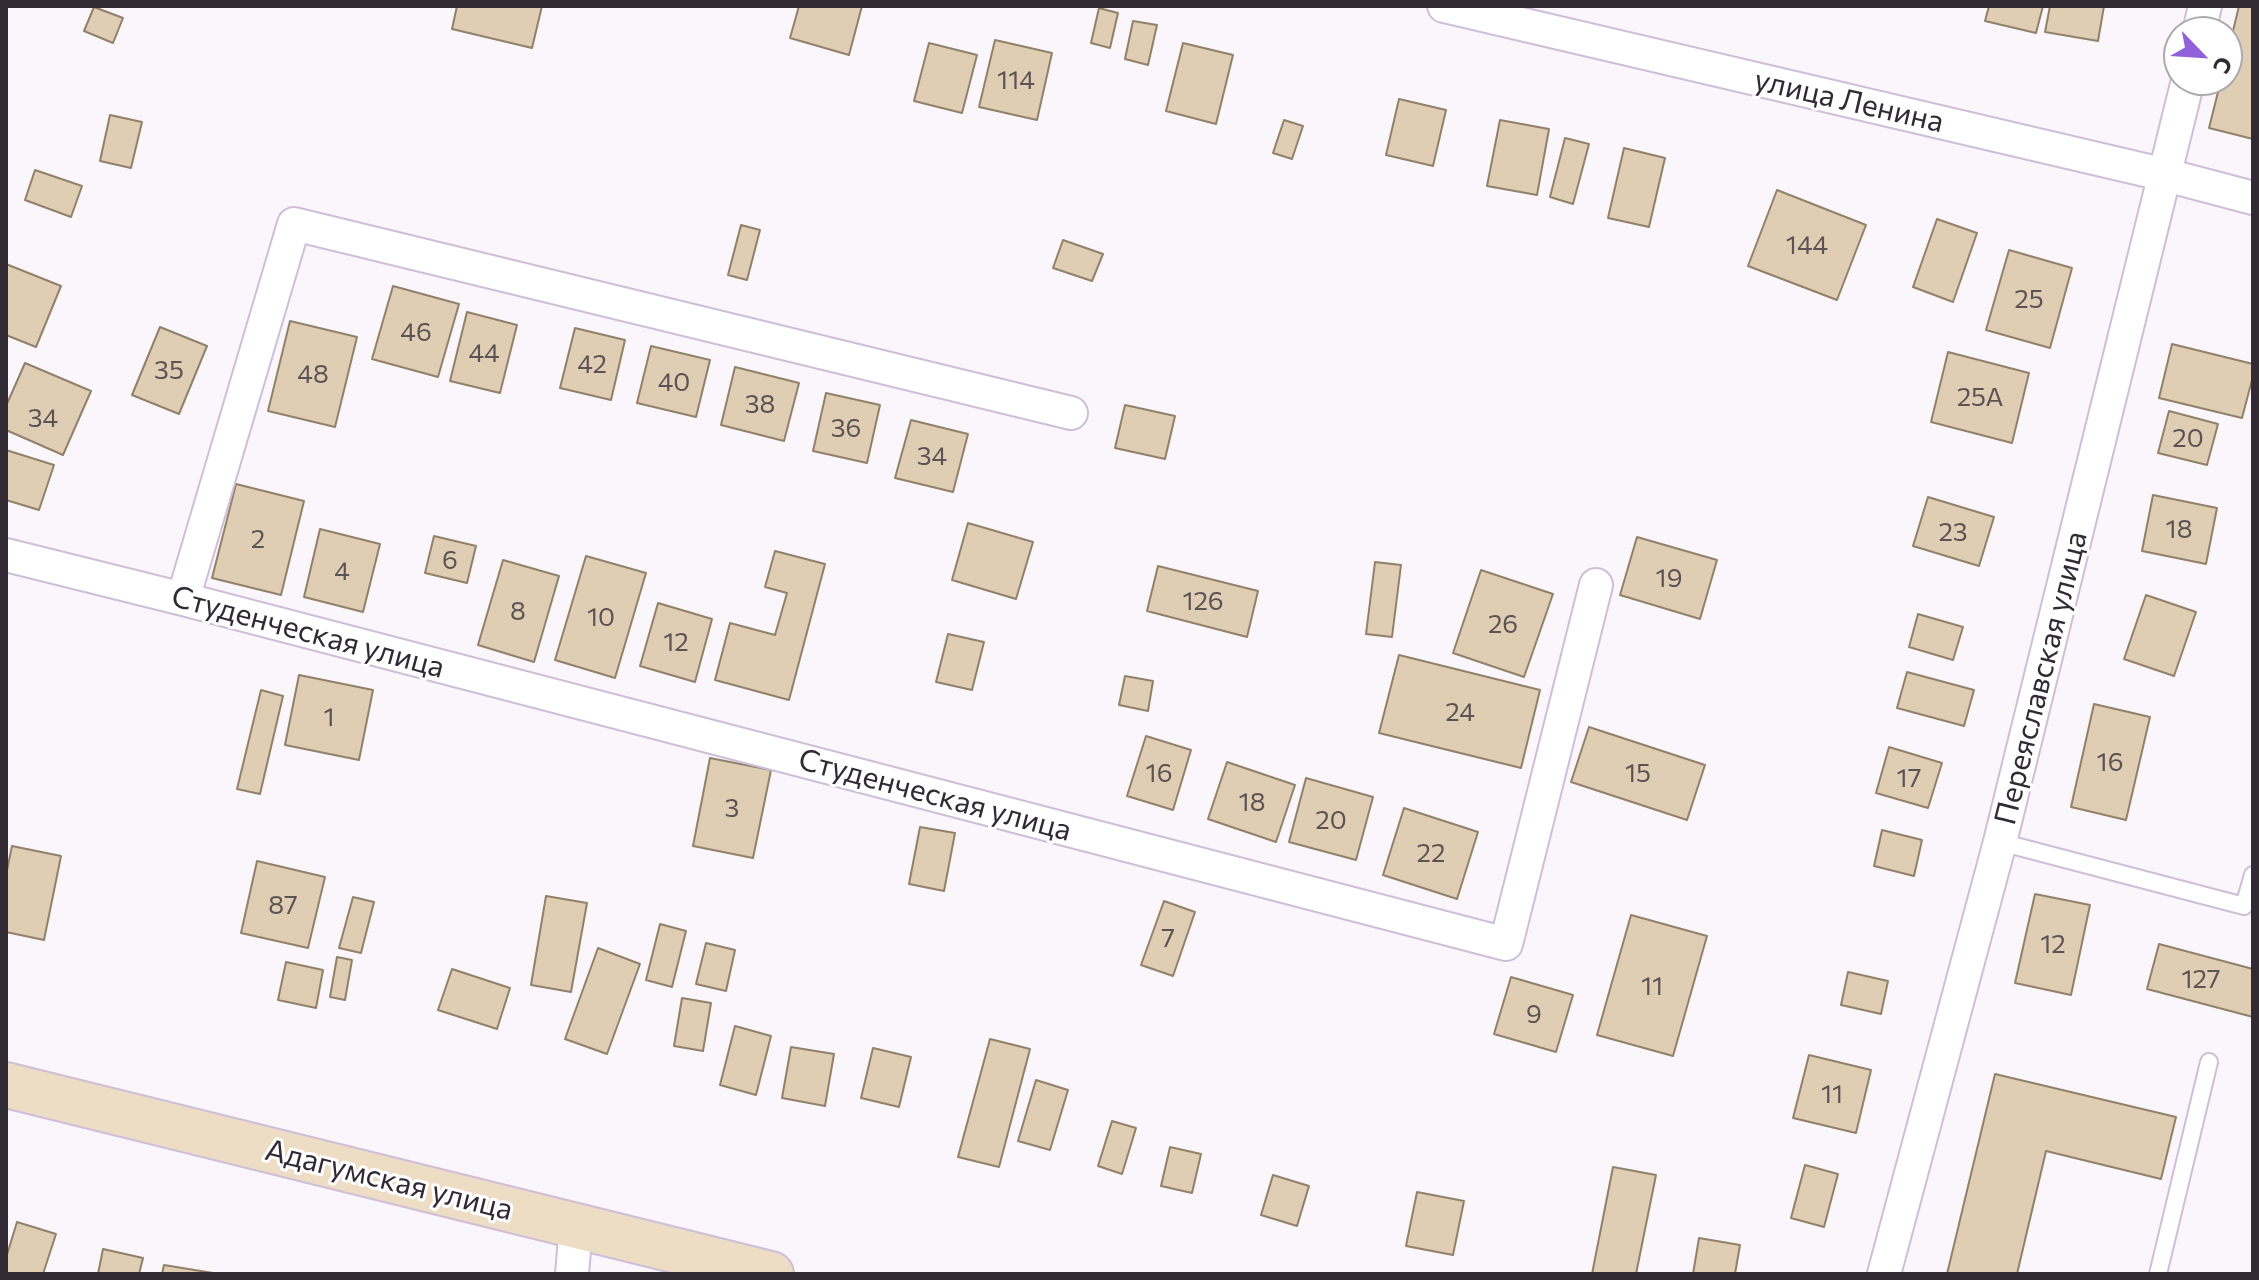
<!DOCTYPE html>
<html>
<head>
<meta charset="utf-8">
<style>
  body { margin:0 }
  #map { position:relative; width:2259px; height:1280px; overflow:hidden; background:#faf6fc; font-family:Commissioner,sans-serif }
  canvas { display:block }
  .frame { position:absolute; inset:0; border:8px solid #312a34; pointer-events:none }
  .north { position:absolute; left:2163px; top:16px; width:80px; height:80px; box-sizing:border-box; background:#fff; border:2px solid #adaaae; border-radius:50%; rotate:115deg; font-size:22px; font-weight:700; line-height:32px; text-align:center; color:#312a34 }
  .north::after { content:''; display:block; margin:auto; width:28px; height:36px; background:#9161da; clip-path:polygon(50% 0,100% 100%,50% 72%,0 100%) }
</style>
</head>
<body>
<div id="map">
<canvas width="2259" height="1280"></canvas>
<div class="frame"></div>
<div class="north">С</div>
</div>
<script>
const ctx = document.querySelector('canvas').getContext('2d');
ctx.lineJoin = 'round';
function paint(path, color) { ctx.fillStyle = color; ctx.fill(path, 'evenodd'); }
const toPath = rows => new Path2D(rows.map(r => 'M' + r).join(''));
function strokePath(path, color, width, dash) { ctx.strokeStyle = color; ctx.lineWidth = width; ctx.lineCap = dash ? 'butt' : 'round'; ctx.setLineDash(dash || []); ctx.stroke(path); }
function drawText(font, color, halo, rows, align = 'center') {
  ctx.font = font + ' Commissioner,sans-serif'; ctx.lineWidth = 6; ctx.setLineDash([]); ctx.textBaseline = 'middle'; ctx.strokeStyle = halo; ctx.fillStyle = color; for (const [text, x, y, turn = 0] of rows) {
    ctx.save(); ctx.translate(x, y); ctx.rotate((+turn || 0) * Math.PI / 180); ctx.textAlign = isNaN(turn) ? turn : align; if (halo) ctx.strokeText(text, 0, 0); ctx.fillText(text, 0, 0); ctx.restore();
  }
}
const building = toPath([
  [457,6,542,6,532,48,452,29,457,6],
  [799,6,862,6,849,55,790,38,799,6],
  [1989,6,2043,6,2036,33,1985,21,1989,6],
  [2050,6,2104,6,2098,41,2045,32,2050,6],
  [2239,6,2253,6,2253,139,2209,128,2221,80,2227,80,2227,56,2239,6],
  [94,7,123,18,113,43,84,31,94,7],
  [1099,8,1118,13,1110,48,1091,43,1099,8],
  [1133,21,1157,25,1148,65,1125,59,1133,21],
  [995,40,1052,53,1037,120,979,107,995,40],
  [929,43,977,55,962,113,914,101,929,43],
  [1183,43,1233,55,1216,124,1166,111,1183,43],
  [1399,99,1446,110,1433,166,1386,155,1399,99],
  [110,115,142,122,131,168,100,161,110,115],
  [1284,120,1303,126,1292,159,1273,153,1284,120],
  [1500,120,1549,129,1537,195,1487,186,1500,120],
  [1565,138,1589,144,1573,204,1550,197,1565,138],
  [1624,148,1665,158,1649,227,1608,218,1624,148],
  [35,170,82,186,71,217,25,200,35,170],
  [1777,190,1866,225,1837,300,1748,266,1777,190],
  [1937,219,1977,233,1953,302,1913,287,1937,219],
  [741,225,760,230,747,280,728,275,741,225],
  [1063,240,1103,254,1092,281,1053,268,1063,240],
  [2009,250,2072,268,2050,348,1986,330,2009,250],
  [6,264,61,286,36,347,6,335,6,264],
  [393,286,459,304,438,377,372,359,393,286],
  [467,312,517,325,500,393,450,381,467,312],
  [290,321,357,337,335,427,268,411,290,321],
  [160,327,207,346,179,414,132,395,160,327],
  [575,328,625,340,611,400,560,388,575,328],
  [2172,344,2253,364,2253,376,2242,418,2159,398,2172,344],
  [651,346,710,360,696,417,637,403,651,346],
  [1948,352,2029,373,2012,443,1931,422,1948,352],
  [25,363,91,391,63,455,6,430,6,406,25,363],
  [735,367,799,383,784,441,721,425,735,367],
  [826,393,880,405,867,463,813,451,826,393],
  [1125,405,1175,416,1165,459,1115,448,1125,405],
  [2169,411,2218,424,2207,465,2158,453,2169,411],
  [911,420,968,434,953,492,895,478,911,420],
  [6,450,54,465,39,510,6,500,6,450],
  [236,484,304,501,281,595,212,578,236,484],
  [2153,495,2217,508,2206,564,2142,551,2153,495],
  [1928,497,1994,517,1979,566,1913,546,1928,497],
  [968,523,1033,542,1016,599,952,580,968,523],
  [320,529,380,544,363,612,304,597,320,529],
  [434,536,476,546,467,583,425,573,434,536],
  [1637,537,1717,560,1700,619,1620,595,1637,537],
  [775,551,825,564,789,700,715,680,730,623,775,635,787,593,765,587,775,551],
  [586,556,646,573,615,678,555,660,586,556],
  [503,560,559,576,534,662,478,645,503,560],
  [1375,562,1401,565,1392,637,1366,634,1375,562],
  [1158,566,1258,591,1247,637,1147,611,1158,566],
  [1481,570,1553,594,1524,677,1453,653,1481,570],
  [2146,595,2196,612,2174,676,2124,659,2146,595],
  [658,603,712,619,695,682,640,666,658,603],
  [1918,614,1963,627,1953,660,1909,647,1918,614],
  [948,634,984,642,972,690,936,682,948,634],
  [1399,655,1540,690,1521,768,1379,733,1399,655],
  [1907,672,1974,690,1964,726,1897,708,1907,672],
  [299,675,373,690,359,760,285,745,299,675],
  [1125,676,1153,681,1148,711,1119,705,1125,676],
  [261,690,283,696,260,794,237,789,261,690],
  [2094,704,2150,717,2126,820,2071,807,2094,704],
  [1589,727,1705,765,1687,820,1571,782,1589,727],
  [1146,736,1191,750,1173,810,1127,796,1146,736],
  [1889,747,1942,763,1928,808,1876,793,1889,747],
  [710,758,771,770,753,858,693,846,710,758],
  [1227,762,1295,785,1276,842,1208,819,1227,762],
  [1306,778,1373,797,1356,860,1289,842,1306,778],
  [1404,808,1478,832,1457,899,1383,875,1404,808],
  [920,827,955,833,944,891,909,884,920,827],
  [1882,830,1922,840,1914,876,1874,866,1882,830],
  [12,846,61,856,44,940,6,932,6,875,12,846],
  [257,861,325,877,308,948,241,933,257,861],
  [2035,894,2090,905,2071,995,2015,983,2035,894],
  [546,896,587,903,571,992,531,985,546,896],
  [353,897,374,902,361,953,339,948,353,897],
  [1164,901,1195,912,1173,976,1141,965,1164,901],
  [1631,915,1707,936,1673,1056,1597,1035,1631,915],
  [660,924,686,931,672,987,646,980,660,924],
  [706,943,735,950,726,991,696,984,706,943],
  [2159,944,2253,969,2253,1017,2147,989,2159,944],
  [598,948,640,964,607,1054,565,1039,598,948],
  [337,957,352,960,345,1000,330,997,337,957],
  [286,962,323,970,316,1008,278,1000,286,962],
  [452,969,510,988,497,1029,438,1010,452,969],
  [1848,972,1888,981,1881,1014,1841,1005,1848,972],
  [1511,977,1573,995,1556,1052,1494,1034,1511,977],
  [682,998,711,1003,703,1051,674,1046,682,998],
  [735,1026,771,1036,756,1095,720,1085,735,1026],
  [990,1039,1030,1049,999,1167,958,1157,990,1039],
  [791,1047,834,1054,825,1106,782,1098,791,1047],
  [873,1048,911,1057,899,1107,861,1098,873,1048],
  [1809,1055,1871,1070,1856,1133,1793,1118,1809,1055],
  [1995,1074,2176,1117,2161,1179,2046,1151,2017,1274,1947,1274,1995,1074],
  [1036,1080,1068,1090,1050,1150,1018,1141,1036,1080],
  [1112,1121,1136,1128,1122,1174,1098,1166,1112,1121],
  [1170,1147,1201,1154,1192,1193,1161,1186,1170,1147],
  [1805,1165,1838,1174,1824,1227,1791,1218,1805,1165],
  [1613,1167,1656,1175,1636,1274,1592,1274,1613,1167],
  [1273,1175,1309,1186,1297,1226,1261,1215,1273,1175],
  [1417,1192,1464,1201,1453,1255,1406,1246,1417,1192],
  [17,1222,56,1234,43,1274,6,1273,6,1258,17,1222],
  [1699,1238,1740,1245,1735,1274,1693,1274,1699,1238],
  [103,1249,143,1258,139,1274,98,1274,103,1249],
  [164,1265,213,1273,213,1274,162,1274,164,1265]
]);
paint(building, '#dfceb4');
strokePath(building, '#918169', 2);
const lane = toPath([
  [2000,842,2244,906,2253,875],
  [2158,1274,2209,1062]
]);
const street = toPath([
  [1444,6,2166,175,2253,198],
  [2199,32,2205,6],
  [6,555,183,599,1506,944,1596,585],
  [183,599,294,224,1071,413],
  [572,1274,576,1227],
  [1884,1274,2000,842,2188,80]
]);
const secondary = toPath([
  [6,1085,771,1274]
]);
strokePath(lane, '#cfbed7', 20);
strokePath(street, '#cfbed7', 36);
strokePath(secondary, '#cfbed7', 48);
strokePath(lane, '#fff', 16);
strokePath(street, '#fff', 32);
strokePath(secondary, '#eeddc5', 44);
drawText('26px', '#5c5354', null, [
  ["114",1016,80],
  ["144",1807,245],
  ["25",2029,299],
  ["46",416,332],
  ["44",484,353],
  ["42",592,364],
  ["35",169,370],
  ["48",313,374],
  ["40",674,382],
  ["25А",1980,397],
  ["38",760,404],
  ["34",43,418],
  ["36",846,428],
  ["20",2188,438],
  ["34",932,456],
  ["18",2179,529],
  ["23",1953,532],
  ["2",258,539],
  ["6",450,560],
  ["4",342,571],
  ["19",1669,578],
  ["126",1203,601],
  ["8",518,611],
  ["10",601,617],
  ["26",1503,624],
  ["12",676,642],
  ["24",1460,712],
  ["1",329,717],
  ["16",2110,762],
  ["16",1159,773],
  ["15",1638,773],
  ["17",1909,778],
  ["18",1252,802],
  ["3",732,808],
  ["20",1331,820],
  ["22",1431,853],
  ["87",283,905],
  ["7",1168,938],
  ["12",2053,944],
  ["127",2201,979],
  ["11",1652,986],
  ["9",1534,1014],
  ["11",1832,1094]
]);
drawText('30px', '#312a34', '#fff', [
  ["улица Ленина",1849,101,13],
  ["Студенческая улица",308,632,15],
  ["Переяславская улица",2041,678,-76],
  ["Студенческая улица",935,795,15],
  ["Адагумская улица",389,1180,14]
]);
</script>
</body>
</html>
